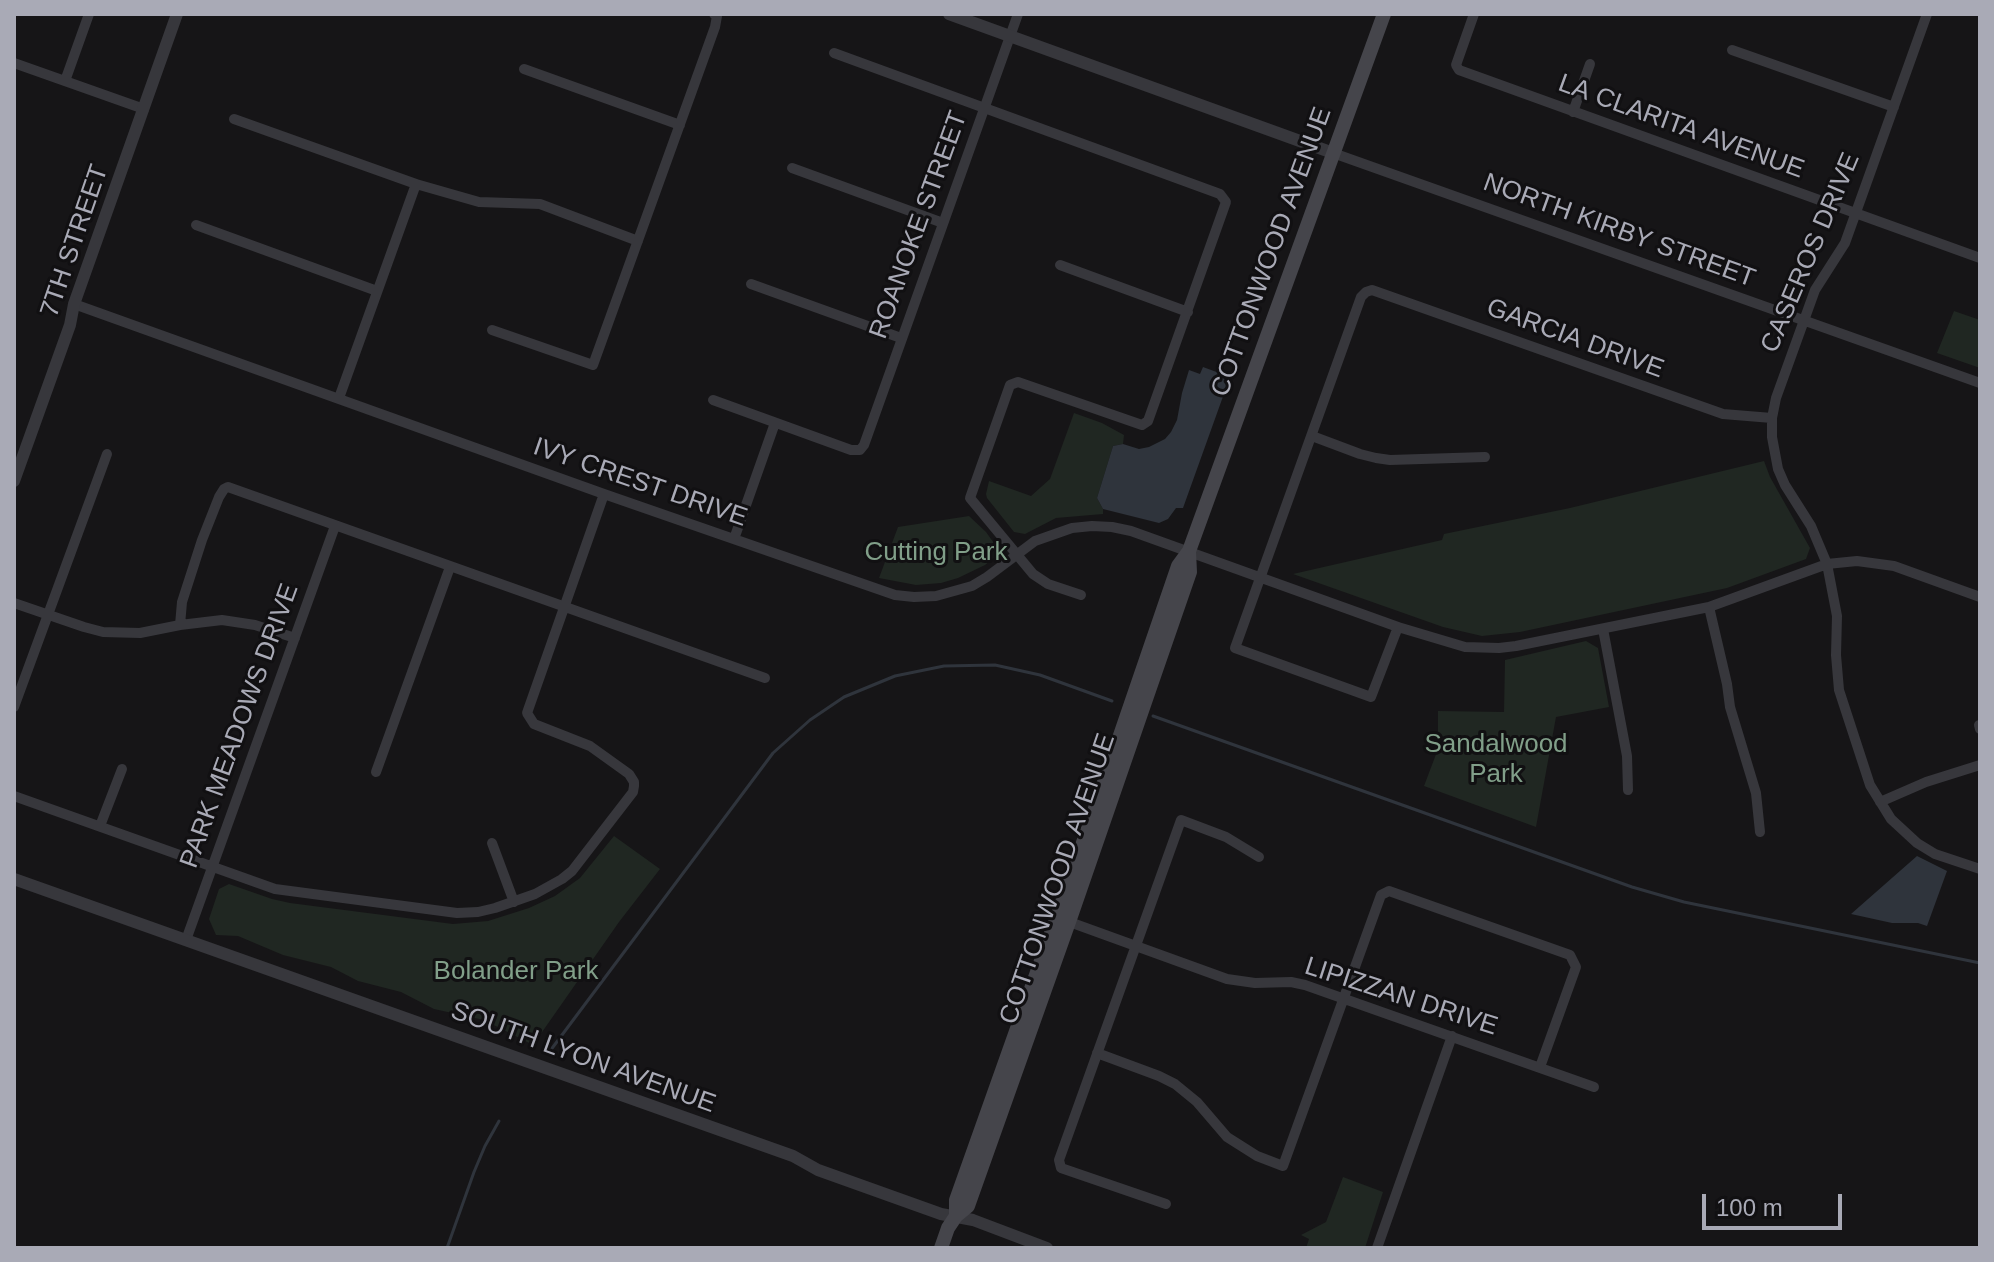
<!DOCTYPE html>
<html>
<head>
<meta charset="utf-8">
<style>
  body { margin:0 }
  #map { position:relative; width:1994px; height:1262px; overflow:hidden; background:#161517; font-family:Arial,sans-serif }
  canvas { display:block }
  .frame { position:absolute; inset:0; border:16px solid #a9aab6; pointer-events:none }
  .scale { position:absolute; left:1702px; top:1194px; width:140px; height:36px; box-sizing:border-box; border:4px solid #a9aab6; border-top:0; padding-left:10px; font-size:24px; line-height:28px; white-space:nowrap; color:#a9aab6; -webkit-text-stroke:6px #111012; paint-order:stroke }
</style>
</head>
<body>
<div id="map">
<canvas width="1994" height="1262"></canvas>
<div class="frame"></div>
<div class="scale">100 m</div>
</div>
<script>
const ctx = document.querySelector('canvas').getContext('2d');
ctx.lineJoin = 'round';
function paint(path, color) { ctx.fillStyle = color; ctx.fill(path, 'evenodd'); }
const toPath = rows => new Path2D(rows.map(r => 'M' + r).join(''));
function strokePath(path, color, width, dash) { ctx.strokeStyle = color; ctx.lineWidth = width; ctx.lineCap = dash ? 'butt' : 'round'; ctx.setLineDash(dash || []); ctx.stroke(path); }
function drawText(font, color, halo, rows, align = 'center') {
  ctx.font = font + ' Arial,sans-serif'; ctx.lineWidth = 6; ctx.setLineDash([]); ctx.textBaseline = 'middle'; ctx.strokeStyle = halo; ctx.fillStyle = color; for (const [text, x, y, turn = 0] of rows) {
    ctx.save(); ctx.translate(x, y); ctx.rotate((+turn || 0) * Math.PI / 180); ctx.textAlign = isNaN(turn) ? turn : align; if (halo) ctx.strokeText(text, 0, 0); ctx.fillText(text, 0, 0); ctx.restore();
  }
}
paint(toPath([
  [1954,311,1980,320,1980,368,1937,353],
  [1074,413,1102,423,1124,435,1123,444,1113,446,1097,498,1103,509,1103,514,1056,518,1025,534,1014,532,987,498,986,494,989,481,1031,496,1050,479],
  [1764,461,1770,477,1810,548,1806,559,1727,588,1520,632,1482,636,1443,627,1293,574,1442,540,1444,534,1570,508],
  [969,516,986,532,996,546,995,557,985,565,958,578,941,583,916,585,879,578,898,527],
  [1586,641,1598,648,1609,707,1556,717,1536,827,1424,786,1438,749,1438,711,1504,712,1505,660],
  [614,836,660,869,619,922,533,1045,484,1020,434,1009,401,992,358,981,331,967,283,955,238,936,216,935,209,919,219,889,229,884,272,899,290,903,453,924,488,921,529,908,555,896,580,878],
  [1343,1177,1383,1192,1365,1248,1306,1248,1309,1239,1301,1235,1326,1222]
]), '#202722');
paint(toPath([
  [1203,367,1230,377,1183,508,1176,508,1168,519,1159,523,1103,509,1097,498,1113,446,1123,444,1139,449,1149,447,1165,439,1171,432,1177,420,1182,393,1189,370,1200,374],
  [1917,856,1947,871,1927,926,1918,923,1892,923,1851,914]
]), '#2f343c');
strokePath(toPath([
  [1153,716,1632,887,1684,902,1980,963],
  [550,1051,773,753,810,720,844,697,895,676,944,666,995,665,1040,675,1112,701],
  [447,1248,474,1172,485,1146,499,1121]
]), '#2f343c', 3);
strokePath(toPath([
  [1474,14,1456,65,1459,70,1980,258],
  [1927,14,1845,243,1815,290,1776,398,1772,418,1772,437,1778,469,1785,485,1811,526,1827,564,1837,616,1836,655,1839,690,1870,785,1891,819,1917,843,1935,854,1980,869],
  [1732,50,1894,107],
  [834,53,1220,194,1226,202,1148,421,1142,425,1018,382,1010,385,970,498,1033,574,1048,584,1081,595],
  [14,63,144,109],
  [524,69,680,125],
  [65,81,89,14],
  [1573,112,1590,64],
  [234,119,416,184,479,202,540,204,638,241],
  [1333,153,1980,383],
  [792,168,943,223],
  [196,225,377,291],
  [1060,265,1188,312],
  [751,284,901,338],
  [74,304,604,494,895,595,914,597,936,596,972,586,987,577,1035,541,1072,528,1092,526,1112,527,1131,531,1398,627,1465,647,1499,648,1516,646,1709,607,1827,564,1857,561,1894,566,1980,597],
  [492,330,593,365,715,27,717,16,714,14],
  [339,398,416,184],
  [713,400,851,450,860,450,864,445,1018,14],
  [1312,436,1360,454,1376,458,1390,460,1485,457],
  [734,539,775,423],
  [14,603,84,627,103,632,140,633,180,625,222,620,255,625,295,638],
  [1709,607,1727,684,1730,707,1756,793,1760,832],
  [180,625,182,602,202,540,219,497,224,489,228,487,765,678],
  [1398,627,1371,697,1235,648,1361,297,1366,292,1372,290,1723,414,1772,418],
  [1603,629,1627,756,1628,790],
  [14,707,107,454],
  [1979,725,1980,729],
  [376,772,450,567],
  [14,796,275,889,457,913,478,912,495,908,535,894,562,879,572,871,633,792,634,786,634,782,629,774,590,746,534,724,527,713,604,494],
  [1880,802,1926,782,1980,765],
  [100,826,122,769],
  [492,843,514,902],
  [1064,920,1227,979,1255,983,1291,982,1305,985,1594,1087],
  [186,940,335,526],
  [1097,1053,1159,1076,1175,1084,1197,1102,1227,1137,1257,1156,1283,1166,1381,895,1389,891,1570,955,1576,967,1540,1067],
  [1166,1204,1061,1168,1059,1160,1181,820,1226,837,1259,857],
  [1377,1248,1452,1036]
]), '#37373c', 10);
strokePath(toPath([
  [949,14,1333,153],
  [14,481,70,325,74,304,177,14],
  [14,879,793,1156,818,1170,941,1214,973,1220,1047,1248]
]), '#37373c', 12);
strokePath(toPath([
  [956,1216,956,1200,1091,820,1178,566,1189,551,1384,14],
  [941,1248,948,1228,956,1216,968,1206,1069,922,1190,572,1189,551]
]), '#45454b', 14);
drawText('26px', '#a9aab6', '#111012', [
  ["LA CLARITA AVENUE",1681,127,20],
  ["ROANOKE STREET",919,225,-70],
  ["NORTH KIRBY STREET",1619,231,20],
  ["7TH STREET",75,241,-71],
  ["COTTONWOOD AVENUE",1272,252,-70],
  ["CASEROS DRIVE",1811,253,-67],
  ["GARCIA DRIVE",1575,339,20],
  ["IVY CREST DRIVE",640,483,19],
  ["PARK MEADOWS DRIVE",240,726,-70],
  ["COTTONWOOD AVENUE",1058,879,-71],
  ["LIPIZZAN DRIVE",1401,997,18],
  ["SOUTH LYON AVENUE",583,1058,20]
]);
drawText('26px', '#819f89', '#111012', [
  ["Cutting Park",936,553],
  ["Sandalwood",1496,745],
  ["Park",1496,775],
  ["Bolander Park",516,972]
]);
</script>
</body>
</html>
